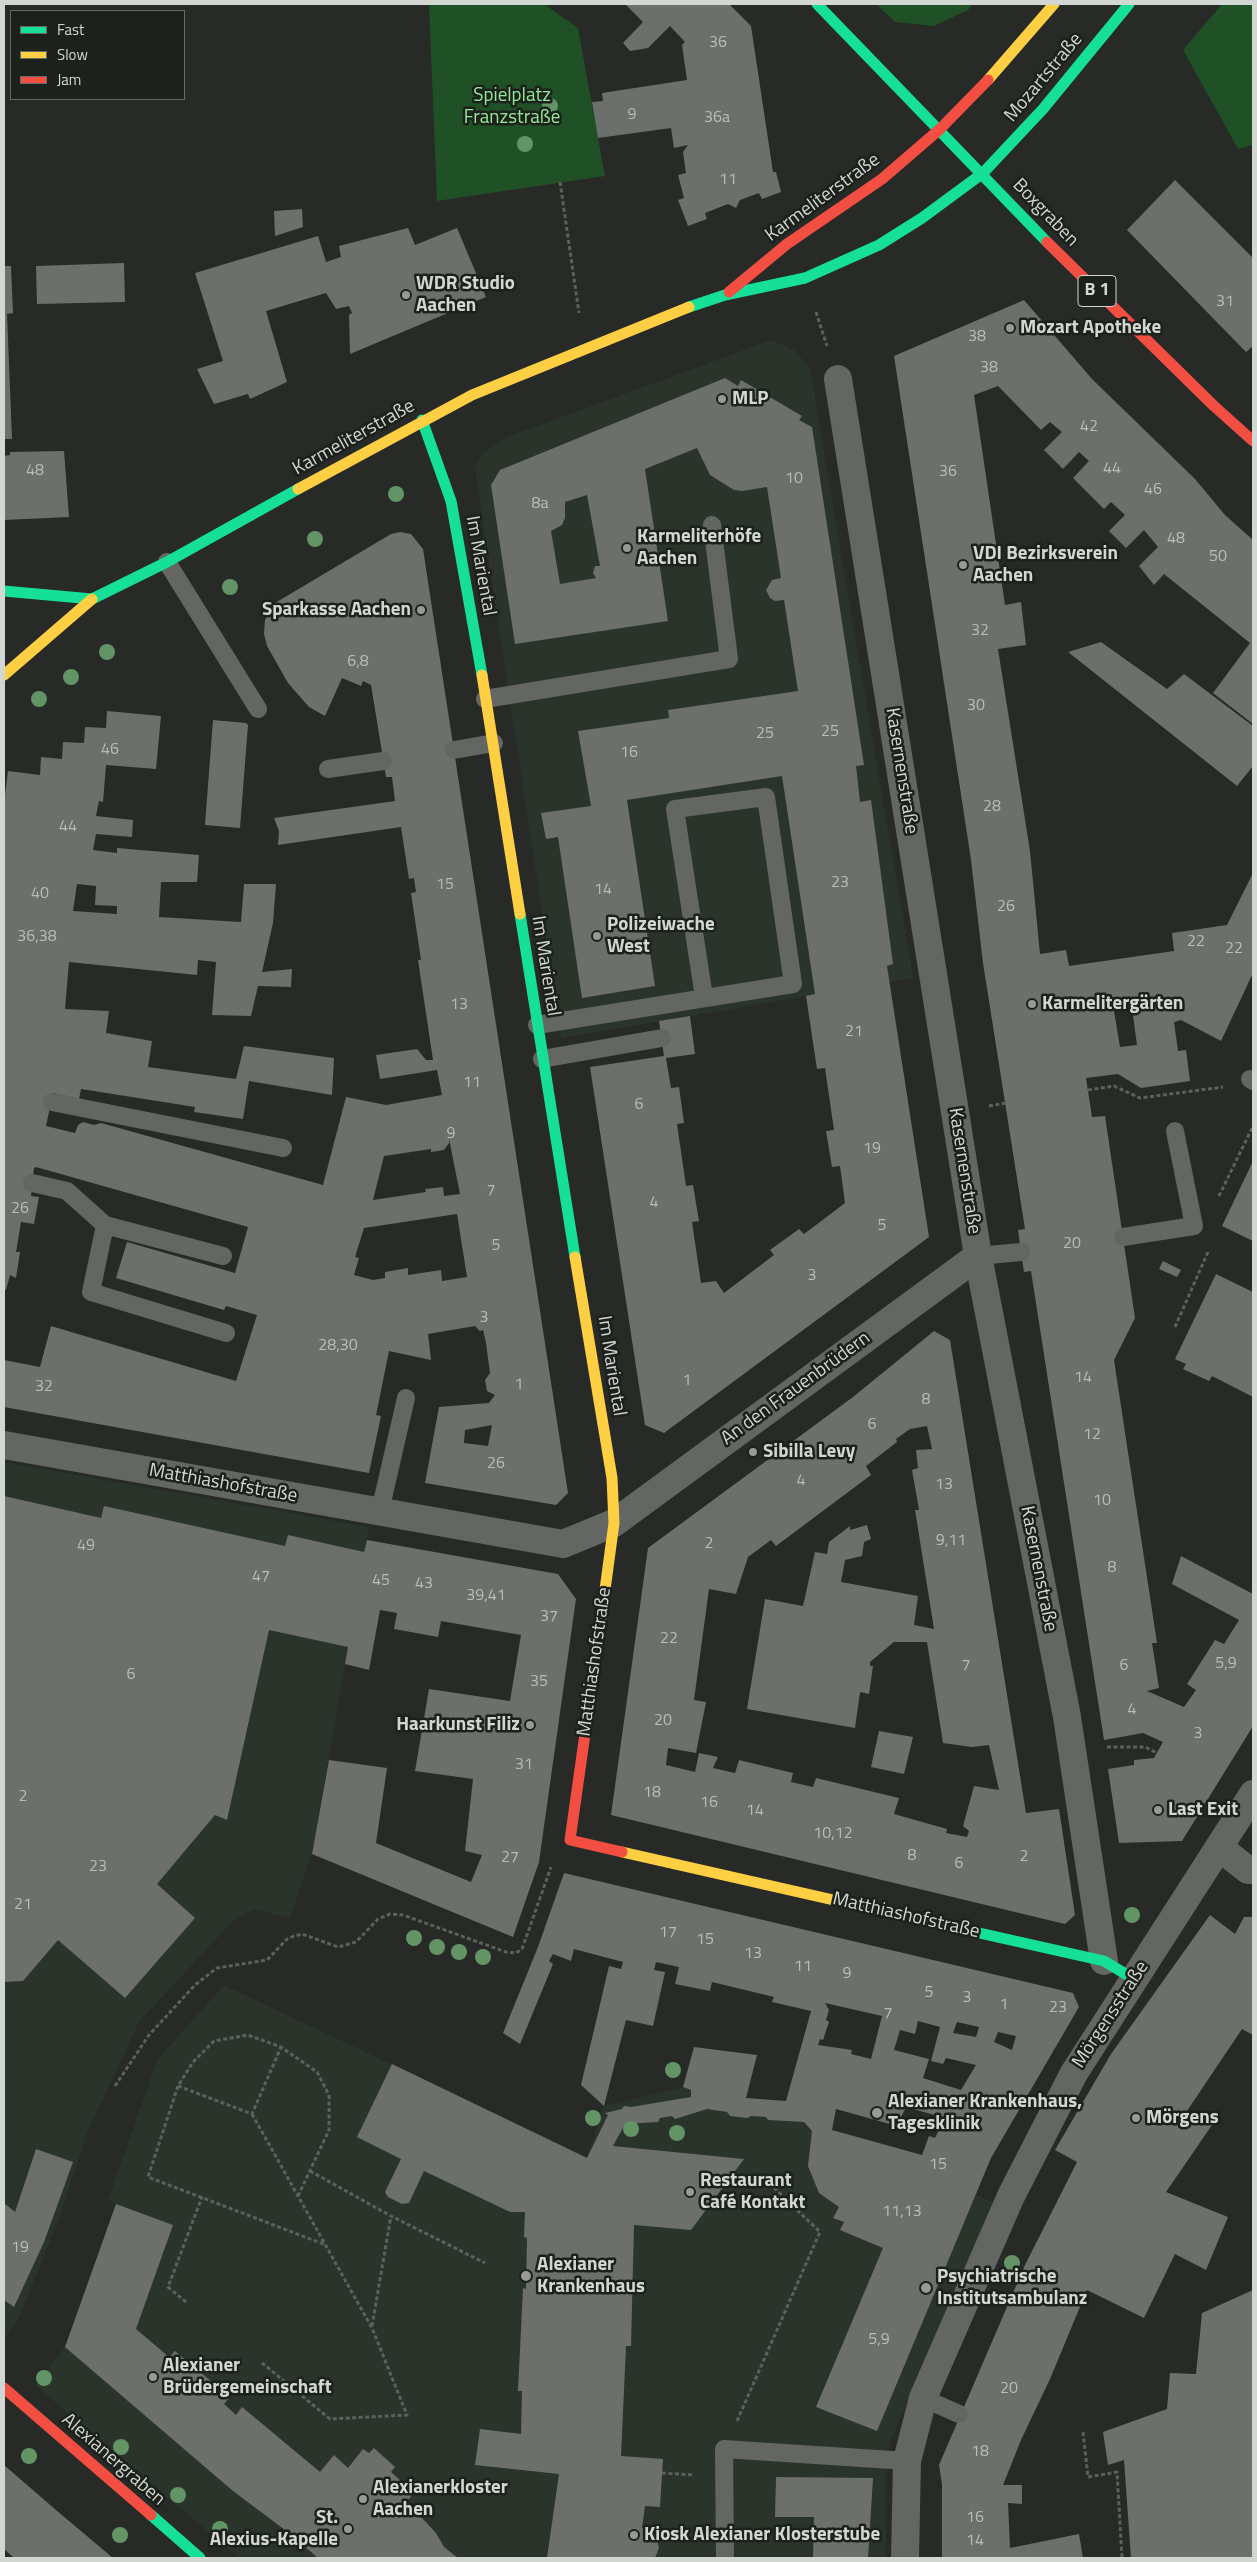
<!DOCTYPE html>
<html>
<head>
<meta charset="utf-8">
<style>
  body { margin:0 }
  #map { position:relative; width:1257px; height:2562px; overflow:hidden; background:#272a27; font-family:"Titillium Web",sans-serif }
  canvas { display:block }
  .frame { position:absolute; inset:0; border:5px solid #d3d7d3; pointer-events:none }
  .legend { position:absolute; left:10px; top:10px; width:175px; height:90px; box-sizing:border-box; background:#1c211c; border:1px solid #656a65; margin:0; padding:6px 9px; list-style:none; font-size:15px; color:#d3d7d3 }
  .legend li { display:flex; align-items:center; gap:10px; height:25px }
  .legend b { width:25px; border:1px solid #656a65 }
</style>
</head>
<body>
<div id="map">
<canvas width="1257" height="2562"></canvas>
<div class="frame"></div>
<ul class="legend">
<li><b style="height:6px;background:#16e098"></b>Fast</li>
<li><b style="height:6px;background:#ffcf43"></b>Slow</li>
<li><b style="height:6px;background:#f24e42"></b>Jam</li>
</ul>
</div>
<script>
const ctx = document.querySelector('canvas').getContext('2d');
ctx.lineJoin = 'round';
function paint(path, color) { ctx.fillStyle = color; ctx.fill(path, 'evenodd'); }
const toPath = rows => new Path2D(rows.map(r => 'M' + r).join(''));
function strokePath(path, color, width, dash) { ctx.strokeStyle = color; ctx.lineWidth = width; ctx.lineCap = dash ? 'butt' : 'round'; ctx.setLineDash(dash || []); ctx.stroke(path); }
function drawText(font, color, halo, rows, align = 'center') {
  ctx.font = font + ' "Titillium Web",sans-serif'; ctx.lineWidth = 5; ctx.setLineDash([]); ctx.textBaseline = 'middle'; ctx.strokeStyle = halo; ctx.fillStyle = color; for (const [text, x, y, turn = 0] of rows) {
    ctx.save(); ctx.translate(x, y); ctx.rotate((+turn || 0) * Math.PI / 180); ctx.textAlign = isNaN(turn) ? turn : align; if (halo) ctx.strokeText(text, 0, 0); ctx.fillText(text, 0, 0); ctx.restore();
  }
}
paint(toPath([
  [771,340,793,349,810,368,913,978,561,1038,475,470,478,460,483,453,507,437],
  [4,1462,369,1527,312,1854,290,1918,254,1909,231,1923,139,2022,87,2133,57,2224,21,2313,9,2334,4,2337],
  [224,1985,587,2157,604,2106,683,2087,746,2098,812,2104,836,2109,828,2150,915,2171,993,2202,890,2442,886,2477,886,2558,239,2558,35,2385,65,2347,116,2204,108,2200,157,2060]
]), '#2a342a');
paint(toPath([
  [429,4,544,4,578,28,605,176,437,201],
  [876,4,973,4,968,10,934,26,895,22],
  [1222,4,1253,4,1253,145,1238,149,1183,50]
]), '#205026');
paint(toPath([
  [625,4,729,4,751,26,773,172,776,172,781,192,762,199,759,193,740,200,736,208,728,204,705,213,707,219,688,226,678,200,684,198,678,175,686,173,683,152,688,145,674,148,671,128,598,138,592,102,603,101,602,93,687,80,682,45,685,42,670,26,648,48,630,51,623,43,643,22],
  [1175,180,1253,258,1253,346,1246,352,1127,230],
  [302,209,303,227,275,236,274,211],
  [408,228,415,245,457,228,486,297,350,354,349,315,352,313,349,306,336,309,326,293,266,311,287,382,250,399,248,394,214,404,197,369,223,361,195,273,318,236,326,262,341,257,339,246],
  [124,263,125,302,37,304,36,266],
  [4,266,11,266,13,313,7,314,12,439,4,439],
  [1024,300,1092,379,1195,479,1225,515,1253,540,1253,724,1213,693,1250,643,1164,574,1154,585,1139,566,1158,547,1144,530,1126,548,1109,531,1125,515,1111,502,1104,509,1073,478,1089,461,1079,452,1063,469,1044,450,1062,432,1050,422,1041,430,998,386,974,395,1005,605,1021,602,1026,645,998,649,1030,851,1040,954,1066,950,1069,966,1174,951,1172,933,1227,925,1253,873,1253,973,1221,1041,1181,1020,1174,1022,1178,1051,1186,1050,1190,1081,1141,1088,1118,1074,1086,1078,1092,1117,1105,1116,1135,1318,1114,1360,1157,1643,1152,1643,1159,1688,1147,1691,1184,1707,1196,1690,1187,1684,1215,1640,1224,1644,1239,1620,1172,1584,1181,1556,1253,1594,1253,1726,1182,1841,1119,1843,1108,1769,1134,1765,1134,1760,1154,1758,1163,1742,1143,1733,1104,1740,1031,1271,1024,1272,1021,1252,1018,1230,1025,1229,983,963,971,860,894,356],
  [1132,1008,1137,1045,1120,1047,1114,1011],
  [725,378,738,386,741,380,802,416,799,420,812,427,864,765,856,766,860,802,871,800,893,964,887,966,929,1237,664,1433,645,1425,590,1067,664,1056,659,1021,690,1016,695,1054,666,1058,671,1088,679,1087,684,1123,677,1124,686,1186,693,1185,699,1221,692,1222,701,1283,716,1281,724,1293,774,1255,770,1250,799,1229,804,1234,845,1203,840,1166,832,1167,826,1131,834,1130,825,1068,817,1069,806,996,815,994,782,776,627,800,655,986,582,998,558,837,546,839,541,813,591,806,578,731,669,718,668,710,798,691,784,600,775,601,770,598,766,590,772,580,781,578,767,487,742,491,734,490,710,475,697,448,645,469,668,621,515,644,491,485,500,470],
  [587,495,600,566,595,566,593,573,596,578,560,584,551,531,562,525,565,518,565,502],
  [64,451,69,517,4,520,4,456,10,455,10,452],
  [400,532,411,534,423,549,568,1493,556,1505,425,1483,439,1407,489,1403,495,1395,487,1391,485,1380,490,1373,486,1343,483,1330,480,1331,475,1326,428,1334,431,1360,389,1351,376,1415,381,1416,369,1473,4,1407,4,1360,40,1367,51,1326,236,1381,257,1315,226,1306,224,1310,116,1278,127,1242,235,1273,248,1227,36,1167,34,1168,31,1196,39,1197,34,1224,21,1222,16,1252,20,1252,16,1278,10,1275,6,1290,4,1289,4,803,8,771,40,775,41,757,62,759,63,742,84,743,85,727,106,728,107,711,161,716,156,769,106,765,103,802,99,801,96,816,133,820,132,837,96,834,93,850,117,853,117,848,199,855,197,882,161,882,159,917,241,922,244,884,276,884,273,923,262,972,292,969,291,987,258,986,251,1016,212,1015,216,962,198,960,197,975,69,962,65,1009,109,1011,106,1033,152,1041,148,1067,236,1079,244,1046,334,1058,332,1095,249,1081,243,1119,194,1112,195,1107,81,1089,79,1099,53,1093,46,1126,75,1133,78,1125,83,1122,94,1125,101,1123,323,1185,346,1097,386,1105,442,1095,437,1070,380,1079,376,1055,417,1049,426,1060,433,1060,418,960,421,960,411,893,416,892,414,878,409,879,401,827,278,845,279,831,274,818,395,801,392,777,386,777,371,685,363,681,361,686,342,678,325,716,309,707,288,683,267,646,264,634,265,620,275,603,391,534],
  [77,884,96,886,95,905,117,906,117,914,73,911],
  [449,1139,460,1194,444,1196,443,1187,425,1189,426,1192,373,1200,384,1156,431,1149,431,1152,444,1150,449,1143],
  [457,1214,467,1277,442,1281,441,1270,408,1275,408,1268,385,1272,385,1278,373,1280,354,1275,359,1258,355,1257,364,1228],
  [492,1425,488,1446,464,1443,465,1430],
  [1101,642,1167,689,1184,674,1253,726,1253,766,1237,786,1068,652],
  [213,720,246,723,248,725,240,828,205,825],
  [1253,1161,1253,1241,1222,1226],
  [1163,1261,1181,1270,1177,1277,1159,1269],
  [1216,1274,1253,1292,1253,1397,1212,1376,1209,1381,1183,1369,1186,1364,1175,1359],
  [934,1331,950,1340,1026,1813,1059,1809,1075,1915,1065,1924,611,1815,648,1548,853,1397],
  [927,1426,932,1449,916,1450,918,1468,912,1470,919,1510,915,1510,934,1629,914,1625,918,1596,841,1582,845,1560,862,1556,864,1542,871,1539,867,1525,850,1530,850,1526,829,1542,827,1554,815,1552,803,1606,765,1599,747,1709,855,1728,860,1692,869,1694,873,1666,870,1666,870,1662,894,1642,927,1642,943,1743,972,1747,989,1745,999,1790,974,1786,963,1826,969,1831,967,1837,946,1833,947,1829,894,1814,899,1798,816,1778,813,1787,791,1782,793,1773,739,1760,735,1773,713,1768,718,1757,699,1753,695,1772,666,1765,668,1748,696,1753,706,1702,694,1700,709,1589,736,1594,748,1557,771,1540,776,1546,871,1475,866,1466,897,1442,896,1439,910,1429],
  [4,1496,101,1518,104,1506,285,1546,288,1535,364,1552,367,1540,558,1574,576,1599,539,1862,513,1937,312,1854,329,1760,387,1768,376,1843,471,1882,482,1855,465,1851,473,1779,415,1771,429,1689,510,1701,521,1635,441,1621,438,1637,394,1629,397,1613,380,1610,369,1670,345,1664,348,1647,269,1630,227,1820,215,1815,157,1884,195,1918,125,1998,58,1940,23,1981,4,1982],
  [879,1731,913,1737,904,1774,871,1767],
  [564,1873,1073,1993,1079,2007,991,2158,877,2431,816,2407,883,2248,840,2230,844,2222,833,2218,839,2207,819,2193,808,2166,812,2131,804,2122,768,2120,766,2117,751,2116,747,2118,730,2116,727,2112,707,2109,675,2119,672,2116,660,2118,658,2122,625,2124,613,2146,744,2159,691,2230,634,2225,631,2346,626,2346,621,2456,663,2459,660,2507,645,2506,642,2528,651,2532,657,2540,659,2548,655,2558,547,2558,559,2474,475,2465,480,2429,521,2434,522,2391,518,2391,523,2288,526,2289,527,2238,524,2237,525,2212,510,2212,424,2171,409,2203,402,2204,388,2197,385,2192,401,2159,357,2137,392,2064,587,2158,608,2115,605,2113,622,2109,624,2106,631,2107,691,2097,691,2090,683,2087,694,2047,757,2055,746,2098,786,2101,811,2011,772,2002,774,1997,712,1982,710,1991,675,1984,679,1967,656,1962,654,1970,665,1972,653,2026,626,2020,604,2106,581,2085,609,1966,621,1969,623,1962,574,1949,571,1961,553,1954,549,1961,553,1964,520,2044,503,2033,538,1947],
  [825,2003,882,2016,871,2059,851,2054,852,2050,818,2045,820,2039,823,2040,829,2022,826,2020,829,2010],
  [918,2021,940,2027,931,2061,943,2064,946,2058,976,2065,961,2090,923,2078,929,2059,894,2050,900,2030,915,2034],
  [957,2022,979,2027,976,2037,953,2033],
  [998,2032,1016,2036,1012,2050,994,2042],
  [906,2107,945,2118,935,2138,929,2136,922,2155,832,2130,836,2109,897,2126],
  [1210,1915,1235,1934,1244,1917,1253,1917,1253,2035,1242,2029,1187,2111,1212,2125,1166,2192,1228,2217,1206,2270,1175,2254,1144,2318,1087,2290,1050,2379,1021,2440,1003,2485,1022,2485,1022,2504,1008,2503,1010,2548,1079,2534,1083,2558,942,2558,942,2484,939,2465,1025,2265,1077,2162,1055,2150,1111,2054],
  [36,2149,73,2162,44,2242,14,2307,4,2300,4,2203,15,2212],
  [116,2204,173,2225,136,2329,169,2357,175,2351,230,2397,224,2404,236,2415,242,2407,320,2472,334,2455,348,2468,363,2449,369,2453,374,2448,395,2467,391,2472,414,2493,403,2506,423,2519,436,2533,444,2547,458,2558,318,2558,289,2533,233,2491,65,2347],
  [1253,2290,1253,2558,1131,2558,1124,2460,1108,2465,1103,2432,1167,2409,1170,2373,1196,2374,1202,2313],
  [4,2465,56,2510,113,2558,14,2558,4,2549],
  [776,2477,873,2478,868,2558,813,2558,814,2517,775,2517]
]), '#6c6f6c');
strokePath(toPath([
  [560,182,579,313],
  [816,312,827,346],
  [1088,1090,1114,1086,1140,1098,1223,1087],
  [989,1106,1006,1103],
  [1219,1196,1253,1126],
  [1175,1327,1208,1252],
  [1107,1747,1145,1747,1157,1753],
  [115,2086,149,2035,195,1985,217,1968,267,1960,288,1938,302,1934,338,1947,356,1942,378,1919,390,1914,403,1915,506,1952,516,1953,522,1949,551,1867],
  [178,2086,252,2114,281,2047],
  [252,2114,372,2328,407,2415,330,2419,261,2362],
  [310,2171,391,2216,485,2263],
  [298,2196,329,2130,329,2095,317,2072,281,2047,248,2035,214,2041,193,2062,178,2086,148,2177,326,2245],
  [186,2302,168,2287,202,2197],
  [372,2326,391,2216],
  [737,2421,820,2232,766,2180],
  [1083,2432,1088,2477,1117,2472,1122,2558],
  [662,2473,694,2475]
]), '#5d605d', 3, [4, 2.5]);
strokePath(toPath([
  [167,562,258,709],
  [485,699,729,659,712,525],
  [454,750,494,743],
  [328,769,383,761],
  [537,1025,793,984,766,797,675,809,704,997],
  [542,1059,662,1038],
  [1250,1079,1253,1081],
  [52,1102,283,1148],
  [32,1183,67,1191,105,1225,223,1256],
  [105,1225,91,1292,226,1333],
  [1123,1237,1194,1226,1175,1131],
  [978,1256,1021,1252],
  [380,1511,406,1398],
  [923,2398,959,2414],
  [725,2558,724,2449,907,2461]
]), '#636663', 18);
strokePath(toPath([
  [838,379,978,1256,1067,1717,1104,1961],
  [4,1445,563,1544,614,1523,978,1256],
  [1220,1848,1248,1870,1253,1870],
  [905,2558,907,2461,923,2398,1011,2196,1074,2073,1253,1794]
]), '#636663', 28);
strokePath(toPath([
  [817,4,1047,242],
  [689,307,725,295,805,278,879,245,922,218,983,173,1043,109,1129,4],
  [422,420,451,501,482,675],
  [4,591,92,599,167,562,298,489],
  [520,914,575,1257],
  [926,1921,1104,1961,1134,1979],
  [151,2515,200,2558]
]), '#16e098', 11);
strokePath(toPath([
  [988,80,1054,4],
  [298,489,472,395,689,307],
  [4,675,92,599],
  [482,675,520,914],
  [575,1257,612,1478,614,1523,597,1649],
  [622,1852,926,1921]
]), '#ffcf43', 11);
strokePath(toPath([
  [1047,242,1214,406,1253,441],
  [729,292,787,244,882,179,940,129,988,80],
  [597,1649,570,1840,622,1852],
  [4,2388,151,2515]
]), '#f24e42', 11);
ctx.fillStyle = '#629466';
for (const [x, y] of [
  [550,106],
  [525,144],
  [396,494],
  [315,539],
  [230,587],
  [107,652],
  [71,677],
  [39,699],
  [1132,1915],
  [414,1938],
  [437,1947],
  [459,1952],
  [483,1957],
  [673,2070],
  [593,2118],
  [631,2129],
  [677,2133],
  [1012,2263],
  [44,2378],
  [121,2447],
  [29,2456],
  [178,2495],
  [220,2529],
  [120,2535]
]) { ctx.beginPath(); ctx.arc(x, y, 8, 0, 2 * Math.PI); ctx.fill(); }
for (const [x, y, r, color] of [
  [406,295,5,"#979a97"],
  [1010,328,5,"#979a97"],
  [722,399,5,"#979a97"],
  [627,548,5,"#979a97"],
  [963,565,5,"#979a97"],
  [421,610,5,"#979a97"],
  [597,936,5,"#979a97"],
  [1032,1004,5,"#979a97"],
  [753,1452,5,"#979a97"],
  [530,1725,5,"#979a97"],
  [1158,1810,5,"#979a97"],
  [877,2113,6,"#979a97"],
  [1136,2118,5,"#979a97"],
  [690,2192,5,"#979a97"],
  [526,2276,6,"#979a97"],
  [926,2288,6,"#979a97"],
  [153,2377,5,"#979a97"],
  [363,2499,5,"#979a97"],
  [348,2529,5,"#979a97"],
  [634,2535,5,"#979a97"]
]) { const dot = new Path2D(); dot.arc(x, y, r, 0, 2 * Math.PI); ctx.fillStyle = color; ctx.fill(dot); strokePath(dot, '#1c211c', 2); }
drawText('16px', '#b9bdb9', null, [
  ["36",718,43],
  ["9",632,115],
  ["36a",717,118],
  ["11",728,180],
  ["31",1225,302],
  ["38",977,337],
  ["38",989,368],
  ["42",1089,427],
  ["44",1112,469],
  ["48",35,471],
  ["36",948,472],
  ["10",794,479],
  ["46",1153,490],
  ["8a",540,504],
  ["48",1176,539],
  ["50",1218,557],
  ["32",980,631],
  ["6,8",358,662],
  ["30",976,706],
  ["25",830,732],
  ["25",765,734],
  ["46",110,750],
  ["16",629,753],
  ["28",992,807],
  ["44",68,827],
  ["23",840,883],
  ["15",445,885],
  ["14",603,890],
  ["40",40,894],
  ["26",1006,907],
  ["36,38",37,937],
  ["22",1196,942],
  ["22",1234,949],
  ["13",459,1005],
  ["21",854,1032],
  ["11",472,1083],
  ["6",639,1105],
  ["9",451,1134],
  ["19",872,1149],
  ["7",491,1191],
  ["4",654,1203],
  ["26",20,1209],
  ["5",882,1226],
  ["20",1072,1244],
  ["5",496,1246],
  ["3",812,1276],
  ["3",484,1318],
  ["28,30",338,1346],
  ["14",1083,1378],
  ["1",687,1381],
  ["1",519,1385],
  ["32",44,1387],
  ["8",926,1400],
  ["6",872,1425],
  ["12",1092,1435],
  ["26",496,1464],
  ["4",801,1481],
  ["13",944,1485],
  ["10",1102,1501],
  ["9,11",951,1541],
  ["2",709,1544],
  ["49",86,1546],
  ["8",1112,1568],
  ["47",261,1577],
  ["45",381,1581],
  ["43",424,1584],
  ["39,41",486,1596],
  ["37",549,1617],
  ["22",669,1639],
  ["5,9",1226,1664],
  ["7",966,1666],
  ["6",1124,1666],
  ["6",131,1675],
  ["35",539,1682],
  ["4",1132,1710],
  ["20",663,1721],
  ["3",1198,1734],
  ["31",524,1765],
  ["18",652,1793],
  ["2",23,1797],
  ["16",709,1803],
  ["14",755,1811],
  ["10,12",833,1834],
  ["8",912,1856],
  ["2",1024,1857],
  ["27",510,1858],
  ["6",959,1864],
  ["23",98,1867],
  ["21",23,1905],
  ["17",668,1933],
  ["15",705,1940],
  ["13",753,1954],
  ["11",803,1967],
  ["9",847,1974],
  ["5",929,1993],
  ["3",967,1998],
  ["1",1004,2005],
  ["23",1058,2008],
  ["7",888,2014],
  ["15",938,2165],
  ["11,13",902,2212],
  ["19",20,2248],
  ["5,9",879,2340],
  ["20",1009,2389],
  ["18",980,2452],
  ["16",975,2518],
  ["14",975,2541]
]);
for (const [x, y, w] of [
  [1097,291,38]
]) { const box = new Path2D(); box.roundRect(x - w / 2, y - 15.5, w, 31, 4); ctx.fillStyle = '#1c211c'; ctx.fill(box); strokePath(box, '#d3d7d3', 1); }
drawText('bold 18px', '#d3d7d3', null, [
  ["B 1",1097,291]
]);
drawText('19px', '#d3d7d3', '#1c211c', [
  ["Mozartstraße",1044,78,-50],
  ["Karmeliterstraße",823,198,-36],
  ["Boxgraben",1045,213,46],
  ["Karmeliterstraße",354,438,-29],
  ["Im Mariental",480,566,80],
  ["Kasernenstraße",901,771,81],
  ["Im Mariental",545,966,81],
  ["Kasernenstraße",964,1171,81],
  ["Im Mariental",611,1366,81],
  ["An den Frauenbrüdern",796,1389,-36],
  ["Matthiashofstraße",223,1484,10],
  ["Kasernenstraße",1038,1569,79],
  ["Matthiashofstraße",595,1662,-82],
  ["Matthiashofstraße",906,1916,13],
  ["Mörgensstraße",1111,2015,-57],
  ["Alexianergraben",113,2460,41]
]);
drawText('19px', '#93ea99', '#1c211c', [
  ["Spielplatz",512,96],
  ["Franzstraße",512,118]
]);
drawText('bold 19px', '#d3d7d3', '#1c211c', [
  ["WDR Studio",416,284],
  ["Aachen",416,306],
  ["Mozart Apotheke",1020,328],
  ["MLP",732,399],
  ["Karmeliterhöfe",637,537],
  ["Aachen",637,559],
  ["VDI Bezirksverein",973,554],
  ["Aachen",973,576],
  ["Sparkasse Aachen",411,610,"right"],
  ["Polizeiwache",607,925],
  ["West",607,947],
  ["Karmelitergärten",1042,1004],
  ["Sibilla Levy",763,1452],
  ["Haarkunst Filiz",520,1725,"right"],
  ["Last Exit",1168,1810],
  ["Alexianer Krankenhaus,",888,2102],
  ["Tagesklinik",888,2124],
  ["Mörgens",1146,2118],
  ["Restaurant",700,2181],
  ["Café Kontakt",700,2203],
  ["Alexianer",537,2265],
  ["Krankenhaus",537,2287],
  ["Psychiatrische",937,2277],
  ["Institutsambulanz",937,2299],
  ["Alexianer",163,2366],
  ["Brüdergemeinschaft",163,2388],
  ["Alexianerkloster",373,2488],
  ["Aachen",373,2510],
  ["St.",338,2518,"right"],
  ["Alexius-Kapelle",338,2540,"right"],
  ["Kiosk Alexianer Klosterstube",644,2535]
], 'left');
</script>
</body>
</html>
